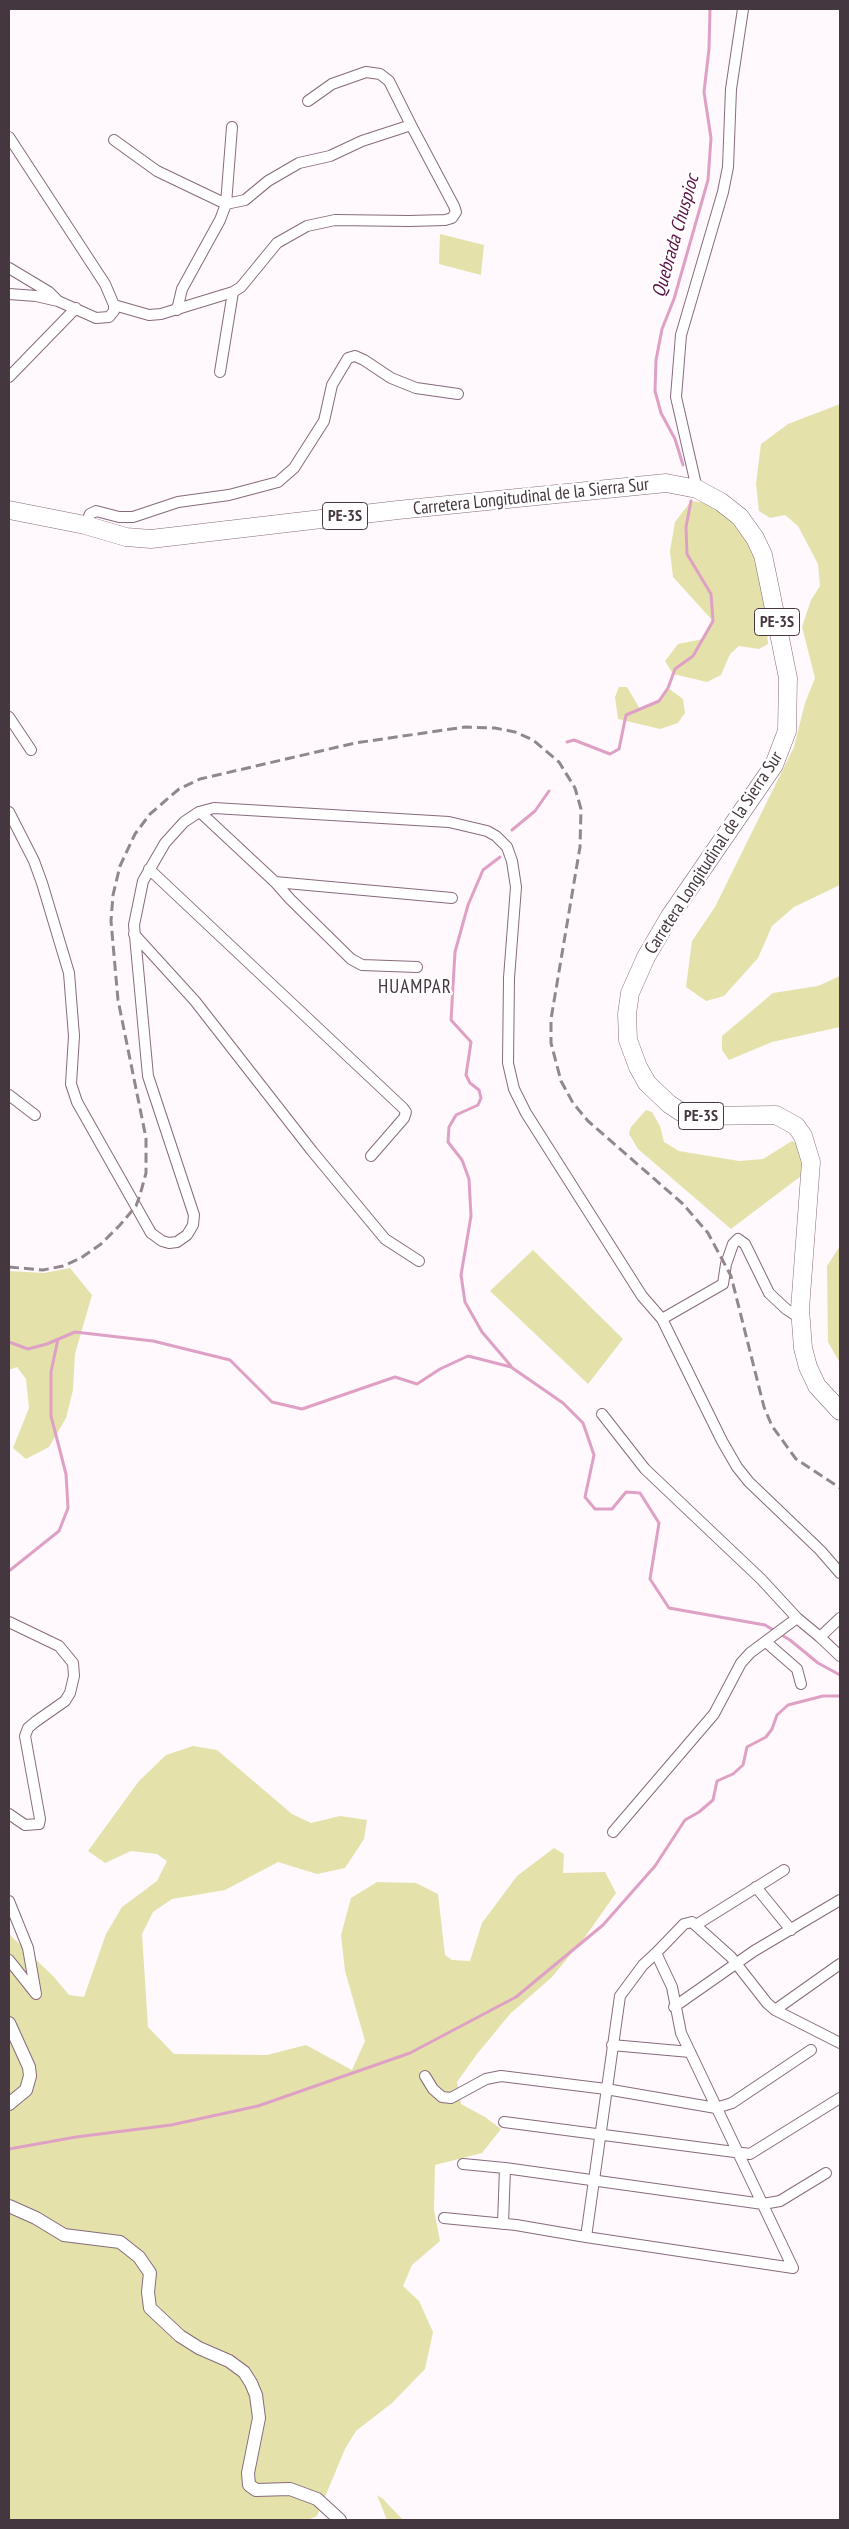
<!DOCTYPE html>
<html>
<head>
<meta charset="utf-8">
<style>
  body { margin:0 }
  #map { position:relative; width:849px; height:2529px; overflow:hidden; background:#fff8fc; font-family:"PT Sans Narrow",sans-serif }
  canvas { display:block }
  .frame { position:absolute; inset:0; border:10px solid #44373f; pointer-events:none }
</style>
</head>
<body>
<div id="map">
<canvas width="849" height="2529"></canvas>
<div class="frame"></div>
</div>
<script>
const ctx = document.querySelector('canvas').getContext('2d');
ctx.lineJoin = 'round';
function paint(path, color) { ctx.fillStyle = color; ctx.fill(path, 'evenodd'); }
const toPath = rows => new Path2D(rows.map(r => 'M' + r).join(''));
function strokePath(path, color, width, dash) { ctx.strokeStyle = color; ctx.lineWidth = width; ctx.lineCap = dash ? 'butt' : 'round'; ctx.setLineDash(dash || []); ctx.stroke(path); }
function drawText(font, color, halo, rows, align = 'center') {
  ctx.font = font + ' "PT Sans Narrow",sans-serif'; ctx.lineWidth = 5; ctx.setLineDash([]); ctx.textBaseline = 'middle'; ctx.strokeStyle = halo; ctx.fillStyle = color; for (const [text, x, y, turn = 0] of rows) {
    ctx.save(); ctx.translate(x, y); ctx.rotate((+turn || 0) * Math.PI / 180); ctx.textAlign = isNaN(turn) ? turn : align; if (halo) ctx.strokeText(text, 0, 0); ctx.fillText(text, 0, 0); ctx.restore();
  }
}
paint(toPath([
  [440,234,484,245,481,275,439,264],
  [840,404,840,885,794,907,772,926,758,958,724,996,706,1001,686,987,692,941,715,907,794,747,805,703,815,678,802,627,811,600,820,586,818,564,798,526,785,515,770,518,759,511,756,484,761,444,788,424],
  [691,501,707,503,736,524,754,550,763,589,768,644,759,649,739,646,730,654,721,675,707,682,673,674,665,661,678,644,703,639,713,621,673,577,670,551,675,522],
  [619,687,627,687,640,709,659,701,668,688,683,699,685,713,678,723,660,729,618,719,615,697],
  [840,976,840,1027,772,1042,729,1060,722,1050,722,1036,773,993,818,986],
  [646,1110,652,1112,660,1126,664,1142,679,1151,739,1161,763,1159,792,1141,803,1145,806,1153,801,1176,731,1229,638,1149,629,1134,631,1127],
  [840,1246,840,1363,828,1342,827,1266],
  [533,1250,623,1339,588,1384,490,1291],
  [70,1268,92,1295,75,1354,73,1390,66,1418,49,1447,26,1459,13,1448,29,1408,26,1379,17,1367,9,1370,9,1271,44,1273],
  [193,1746,217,1750,292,1814,311,1823,340,1816,367,1820,364,1839,345,1868,317,1874,278,1862,225,1890,172,1899,153,1912,142,1934,148,2027,174,2054,267,2055,306,2045,352,2070,365,2041,345,1971,341,1935,351,1898,377,1882,416,1883,438,1894,445,1955,452,1960,470,1961,482,1923,517,1876,554,1848,564,1854,563,1873,605,1872,616,1893,585,1937,552,1977,510,2014,477,2054,457,2082,461,2104,485,2117,501,2129,482,2153,435,2165,434,2210,440,2241,412,2265,403,2286,419,2301,433,2332,425,2369,392,2403,356,2431,345,2449,317,2516,308,2520,9,2520,9,1934,54,1977,69,1995,84,1997,106,1934,122,1907,157,1881,167,1861,157,1854,131,1851,105,1863,88,1851,139,1781,166,1755],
  [377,2495,383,2499,403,2520,387,2520]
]), '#e4e2aa');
strokePath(toPath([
  [683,465,675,439,661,413,655,391,656,360,662,329,674,299,708,180,711,138,704,92,709,49,710,9],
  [567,742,574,740,610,754,619,749,626,715,659,701,668,688,675,669,693,656,713,621,711,594,687,554,686,527,691,501],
  [512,830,535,811,549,791],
  [500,857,483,870,468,905,455,952,451,1020,471,1042,466,1075,470,1083,479,1090,481,1098,478,1105,456,1115,449,1127,448,1142,462,1160,469,1179,471,1216,461,1275,465,1302,482,1332,511,1366],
  [9,1342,28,1349,47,1344,75,1332,153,1341,230,1360,272,1402,302,1409,395,1377,417,1384,440,1369,468,1356,511,1367,563,1403,583,1423,594,1455,585,1497,595,1509,612,1509,626,1492,640,1493,659,1523,650,1579,669,1608,765,1625,790,1640,818,1663,840,1675],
  [9,1571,59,1531,68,1508,66,1474,51,1416,51,1372,58,1339],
  [9,2149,76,2137,171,2125,258,2106,410,2053,516,1997,603,1925,655,1866,685,1820,699,1812,713,1800,717,1781,733,1774,743,1765,747,1747,766,1737,772,1729,777,1715,788,1705,823,1696,840,1696]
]), '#dfa0c6', 3);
const minor = toPath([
  [9,137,105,284,114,305,114,311,109,317,96,318,58,301,36,296,9,294],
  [114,140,157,171,226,204,245,200,268,181,299,163,330,156,362,141,411,125,389,81,380,74,366,72,332,84,308,101],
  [9,268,49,292,57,300],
  [114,305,149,315,161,314,233,292,241,287,277,243,307,226,335,220,409,221,445,220,452,218,456,212,454,206,411,125],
  [177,310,182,289,220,220,226,204,232,127],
  [220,372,233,292],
  [9,377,76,308],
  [697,489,676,397,681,335,723,192,728,167,731,89,743,9],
  [85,525,90,514,96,511,119,517,133,517,178,502,229,495,278,482,294,468,324,421,332,385,348,358,355,356,364,360,391,378,416,388,458,394],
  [9,717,31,750],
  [9,812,34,861,42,883,69,973,74,1036,71,1084,77,1102,151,1233,162,1241,169,1243,177,1242,187,1235,193,1225,194,1215,148,1076,134,925,143,881,165,843,184,822,199,812,214,808,449,822,487,831,496,836,507,847,512,861,516,887,509,978,508,1063,514,1089,526,1113,642,1296,662,1319,722,1441,737,1467,749,1482,820,1550,840,1573],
  [200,812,275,882,290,899,351,959,362,965,417,967],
  [149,869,403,1108,406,1112,404,1118,371,1156],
  [275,882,452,898],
  [134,934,195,1001,312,1151,385,1239,419,1261],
  [9,1095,35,1115],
  [662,1319,723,1284,726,1264,733,1244,738,1239,745,1244,769,1293,786,1309,800,1318],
  [602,1414,645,1469,761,1579,797,1618],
  [9,1622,59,1646,73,1663,74,1676,70,1693,65,1701,35,1722,28,1728,25,1736,40,1819,39,1824,25,1825,9,1814],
  [820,1637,840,1656],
  [766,1642,797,1669,801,1684],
  [613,1832,714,1714,741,1663,750,1653,797,1618,820,1637,840,1618],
  [756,1887,791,1930],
  [9,1901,28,1948,36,1994,9,1960],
  [696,1925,784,1870],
  [674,2007,754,1951,840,1900],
  [775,2010,840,1964],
  [612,2045,690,2052],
  [425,2076,433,2089,442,2097,451,2098,486,2079,501,2076,606,2089,716,2108,732,2103,811,2050],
  [504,2122,750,2154,840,2098],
  [463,2164,505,2168],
  [444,2218,516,2225,586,2237,620,1996,643,1965,656,1953],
  [503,2224,505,2168,763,2204,780,2201,826,2173],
  [586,2237,793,2268],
  [793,2268,681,2033,672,1987,656,1953,684,1924,692,1922,731,1957,767,2003,775,2010,840,2043]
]);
const tertiary = toPath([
  [9,2023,29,2067,30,2076,26,2090,9,2104],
  [9,2206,36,2218,64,2235,120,2242,139,2257,150,2273,148,2292,150,2308,180,2336,199,2348,229,2361,244,2372,251,2383,256,2395,259,2418,248,2473,249,2485,256,2490,290,2489,317,2499,340,2520]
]);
const trunk = toPath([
  [9,510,85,525,126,537,151,539,398,510,666,483,697,489,721,502,740,517,755,538,763,555,768,579,788,678,787,731,774,765,670,916,646,957,630,993,627,1014,628,1040,638,1067,647,1083,669,1104,681,1112,697,1116,776,1115,796,1126,803,1136,811,1162,800,1309,803,1348,808,1367,817,1386,840,1411]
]);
strokePath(minor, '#876b7c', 12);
strokePath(tertiary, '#876b7c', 14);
strokePath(trunk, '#876b7c', 19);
strokePath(minor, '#fff', 10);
strokePath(tertiary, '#fff', 12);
strokePath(trunk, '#fff', 18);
strokePath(toPath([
  [9,1267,43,1270,63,1266,81,1258,101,1244,120,1225,136,1206,140,1195,146,1173,146,1138,118,1000,111,921,113,895,120,866,135,834,150,814,179,789,200,779,355,743,465,727,495,728,515,732,533,740,559,762,575,788,581,809,580,847,551,1019,551,1043,561,1081,573,1103,588,1121,683,1204,708,1233,731,1276,764,1407,772,1426,796,1459,840,1488]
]), '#92878d', 3, [10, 5]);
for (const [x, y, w] of [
  [345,516,45],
  [777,622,45],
  [701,1116,45]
]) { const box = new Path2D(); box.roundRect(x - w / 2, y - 13.5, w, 27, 4); ctx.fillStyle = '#fff'; ctx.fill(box); strokePath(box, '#44373f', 1); }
drawText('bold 16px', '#44373f', null, [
  ["PE-3S",345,516],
  ["PE-3S",777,622],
  ["PE-3S",701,1116]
]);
drawText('18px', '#44373f', '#fff', [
  ["Carretera Longitudinal de la Sierra Sur",531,497,-6],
  ["Carretera Longitudinal de la Sierra Sur",714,853,-57]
]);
drawText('italic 19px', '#5a1145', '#fff', [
  ["Quebrada Chuspioc",676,236,-74]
]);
ctx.letterSpacing = '1px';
drawText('19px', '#44373f', '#fff', [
  ["HUAMPAR",415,988]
]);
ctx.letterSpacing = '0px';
</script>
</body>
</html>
